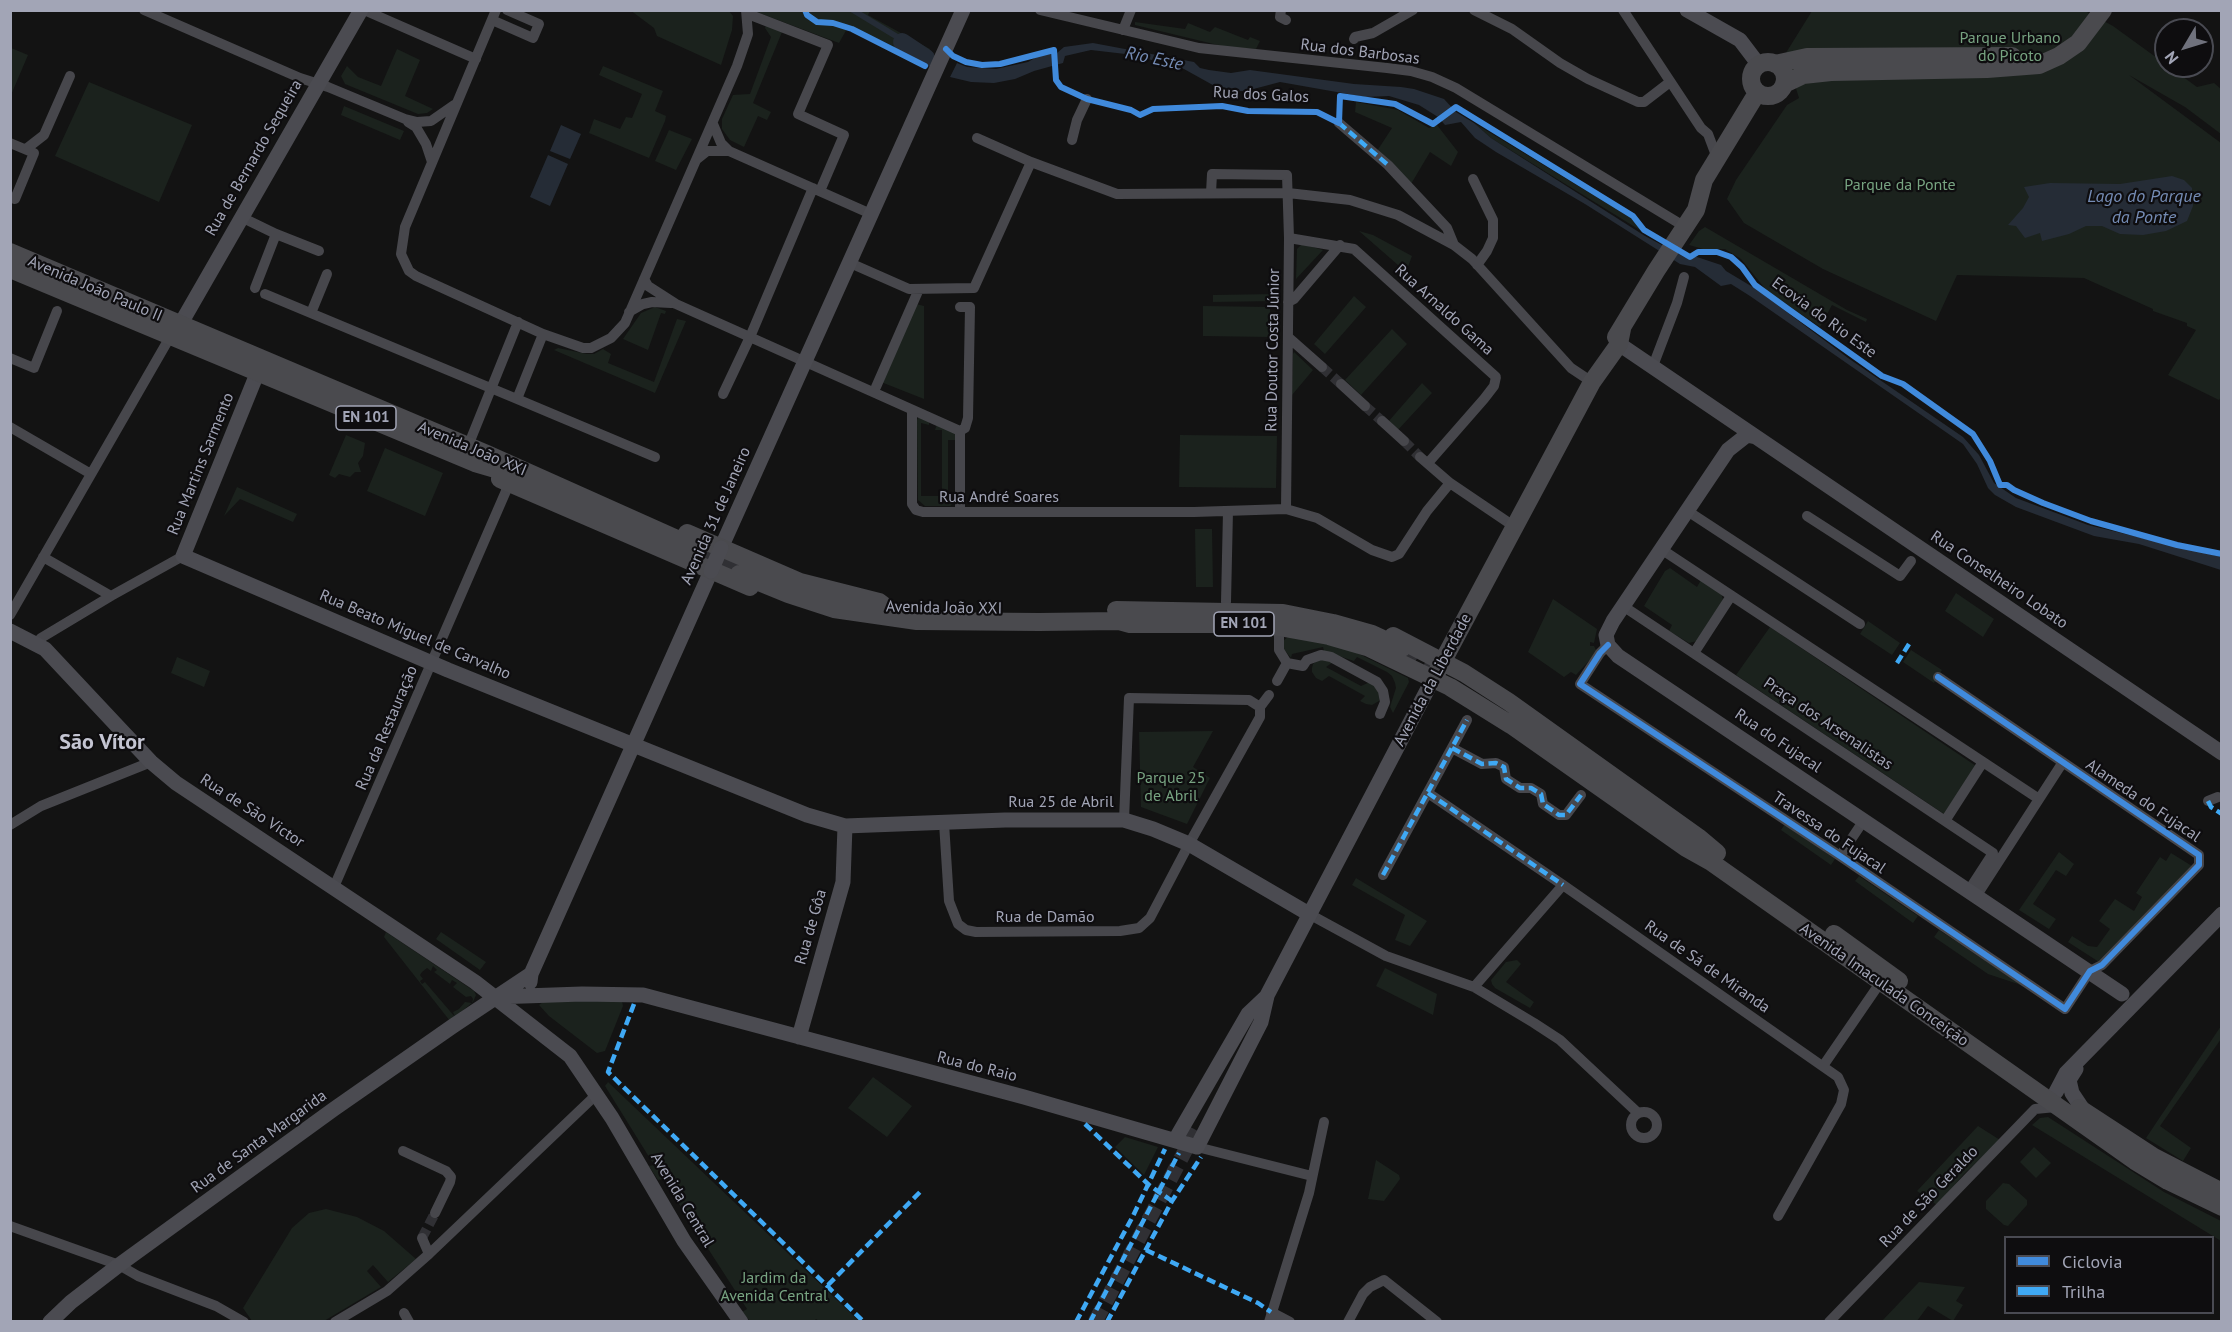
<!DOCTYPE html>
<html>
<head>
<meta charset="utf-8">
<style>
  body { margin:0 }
  #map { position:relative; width:2232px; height:1332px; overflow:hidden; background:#131313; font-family:"PT Sans",sans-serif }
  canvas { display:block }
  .frame { position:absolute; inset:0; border:12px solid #a2a5b6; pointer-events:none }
  .legend { position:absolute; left:2004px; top:1236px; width:210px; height:78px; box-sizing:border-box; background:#0e0d0f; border:2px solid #494a52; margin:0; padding:8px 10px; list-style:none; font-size:18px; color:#a2a5b6 }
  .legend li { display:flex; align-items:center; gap:12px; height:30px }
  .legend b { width:30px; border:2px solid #494a52 }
  .north { position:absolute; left:2154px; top:18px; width:60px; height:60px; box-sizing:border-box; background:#0e0d0f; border:2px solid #494a52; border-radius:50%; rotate:232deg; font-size:16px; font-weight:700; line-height:24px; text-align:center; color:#a2a5b6 }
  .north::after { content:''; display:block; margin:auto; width:21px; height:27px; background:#70727d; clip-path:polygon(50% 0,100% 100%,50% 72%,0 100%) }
</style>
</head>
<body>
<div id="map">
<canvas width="2232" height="1332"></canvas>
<div class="frame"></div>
<ul class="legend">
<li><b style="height:8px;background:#408adc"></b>Ciclovia</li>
<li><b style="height:8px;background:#3fa9f5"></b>Trilha</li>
</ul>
<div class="north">N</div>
</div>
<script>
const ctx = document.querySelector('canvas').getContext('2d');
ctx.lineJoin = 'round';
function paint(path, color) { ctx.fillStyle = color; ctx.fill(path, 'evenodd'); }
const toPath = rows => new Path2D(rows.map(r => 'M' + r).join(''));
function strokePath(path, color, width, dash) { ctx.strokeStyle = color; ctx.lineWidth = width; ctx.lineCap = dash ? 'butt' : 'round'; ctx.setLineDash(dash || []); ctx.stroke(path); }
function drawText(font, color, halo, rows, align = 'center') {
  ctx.font = font + ' "PT Sans",sans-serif'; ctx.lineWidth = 4.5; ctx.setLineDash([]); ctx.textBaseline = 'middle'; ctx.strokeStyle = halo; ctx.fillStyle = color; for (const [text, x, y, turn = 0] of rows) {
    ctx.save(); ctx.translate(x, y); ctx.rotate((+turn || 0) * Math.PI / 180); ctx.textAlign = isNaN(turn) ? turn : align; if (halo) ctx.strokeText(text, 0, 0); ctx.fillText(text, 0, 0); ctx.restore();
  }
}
paint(toPath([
  [630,10,729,11,733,16,732,30,721,65,657,36,654,28],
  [754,11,870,11,868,15,930,49,923,64,887,43,848,27,839,43],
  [1812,11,2085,11,2113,26,2197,87,2214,83,2221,89,2221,134,2185,107,2129,75,2221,143,2221,397,2219,400,2168,375,2196,330,2187,326,2187,323,2153,311,2153,309,2084,278,1957,275,1936,321,1823,269,1744,223,1727,199,1736,180,1787,105,1799,98,1791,73,1788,75,1784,56],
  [1135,22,1185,29,1188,23,1210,32,1215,27,1248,40,1250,37,1260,41,1256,49,1226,47,1135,25],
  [766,25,782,32,753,103,771,112,767,120,758,116,744,147,730,140,722,129,722,119,733,95,750,94,771,37,765,28],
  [11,48,28,55,11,95,10,95],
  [397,49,420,60,405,96,433,109,427,113,418,114,345,84,341,76,347,66,358,77,381,86],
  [603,66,663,91,655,111,666,116,665,121,649,158,589,133,594,119,620,129,626,117,632,118,642,94,599,75],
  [89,82,192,125,159,202,55,156],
  [1356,102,1398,110,1429,128,1437,125,1458,152,1451,166,1430,152,1411,184,1377,151,1392,128,1355,112],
  [344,106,404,131,400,140,341,115],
  [1474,123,1631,218,1643,232,1491,138],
  [669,130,692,139,676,170,655,161],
  [1705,227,1847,310,1867,319,1866,322,1832,305,1820,327,1767,291,1741,259,1725,249,1703,249,1689,245,1699,231],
  [1359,231,1373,235,1412,256,1406,272],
  [1302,244,1323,250,1296,279,1297,249],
  [1276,294,1277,301,1213,302,1213,295],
  [1354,296,1366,307,1325,354,1314,344],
  [916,304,924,306,924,399,881,382],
  [1203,306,1270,307,1270,337,1203,336],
  [655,307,666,311,665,314,661,313,648,350,623,339,641,313],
  [677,319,686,321,655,393,554,350,558,348,587,354,594,354,603,349,611,354,608,363,654,382],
  [1392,329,1407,344,1361,395,1345,380],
  [1294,352,1313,370,1292,395,1293,354],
  [1422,383,1432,393,1397,431,1388,422],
  [923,417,929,421,929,425,921,423,921,496,942,496,942,430,935,430,937,424,956,431,959,440,948,440,948,496,956,496,957,501,950,506,925,506,918,500,917,420,918,418],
  [346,435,365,443,363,456,358,463,361,472,355,472,350,477,339,474,335,478,329,475],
  [1180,435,1277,436,1276,488,1179,487],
  [385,448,443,473,425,516,367,491],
  [237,487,297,514,293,522,240,499,224,516],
  [1195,529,1212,529,1213,587,1196,587],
  [1670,568,1697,587,1701,580,1721,592,1723,600,1697,641,1689,643,1669,631,1672,625,1644,606,1665,571],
  [1956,593,1994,619,1983,637,1945,611],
  [1553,599,1597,629,1594,643,1590,642,1590,646,1594,646,1597,652,1576,675,1571,672,1564,677,1528,652],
  [1868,621,1900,643,1892,655,1860,634],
  [1770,627,1976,766,1944,814,1736,675],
  [1289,636,1332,645,1355,652,1408,678,1409,682,1393,713,1390,707,1396,688,1395,683,1392,676,1387,672,1357,657,1354,661,1324,651,1323,647,1292,654,1291,658,1283,648,1283,641],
  [1911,650,1942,670,1934,683,1903,662],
  [177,657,210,671,204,687,171,673],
  [1319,658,1333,662,1326,667,1361,686,1370,682,1374,683,1381,696,1379,701,1372,705,1366,704,1360,701,1365,696,1329,676,1322,681,1316,678,1312,672,1312,668,1313,664],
  [1213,731,1193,767,1210,778,1187,824,1141,807,1139,732],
  [1785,824,1835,859,1831,865,1781,830],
  [2059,852,2074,864,2066,876,2056,870,2033,904,2056,919,2049,929,2019,910],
  [2171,853,2192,866,2099,962,2068,942,2072,936,2088,946,2097,947,2110,929,2099,921,2115,899,2134,911,2142,897,2136,893,2160,857,2166,861],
  [1859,876,1918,916,1913,923,1855,881],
  [1356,878,1427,921,1410,946,1395,940,1405,915,1352,885],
  [1939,930,2034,993,2018,984,1988,974,1934,937],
  [386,932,474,991,476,995,473,1002,450,1021,384,937],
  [433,966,437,970,434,972,450,984,452,980,457,983,453,987,466,997,471,996,473,999,472,1003,465,1002,459,1009,453,1012,455,1017,425,982,422,984,420,981,423,979,420,975,422,972,427,968,431,971],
  [441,932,486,962,480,970,436,939],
  [1517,960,1521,964,1506,982,1534,1002,1530,1008,1495,988,1492,984,1491,980,1506,962],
  [1385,968,1437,994,1433,1015,1376,986],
  [544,1001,622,1001,623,1006,605,1051,597,1053,549,1016,539,1005],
  [2221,1026,2221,1039,2160,1126,2191,1148,2183,1161,2146,1138],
  [873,1077,912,1106,887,1137,848,1108],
  [608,1082,859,1321,819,1321,816,1319,813,1322,750,1321,742,1312,747,1309,663,1179,658,1180,649,1166,654,1165,605,1086],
  [2048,1117,2164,1192,2221,1221,2221,1241,2032,1125,2040,1118],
  [1978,1126,2000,1140,1964,1174,1937,1205,1917,1191],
  [1125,1137,1158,1147,1144,1175,1115,1147],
  [2034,1147,2051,1163,2036,1178,2020,1162],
  [1376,1160,1399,1175,1400,1179,1384,1201,1368,1199],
  [2003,1183,2009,1184,2027,1200,2027,1205,2008,1226,2004,1225,1986,1209,1986,1201],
  [326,1209,357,1217,384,1231,416,1259,388,1282,373,1265,367,1271,381,1287,324,1321,252,1321,243,1308,292,1228,309,1213],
  [1919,1282,1965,1287,1956,1301,1963,1305,1953,1321,1928,1306,1917,1321,1882,1321]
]), '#1b221d');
paint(toPath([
  [849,11,860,11,926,51,923,56],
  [1093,43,1194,62,1200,68,1209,70,1231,73,1250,70,1354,84,1401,87,1414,89,1444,99,1456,112,1474,123,1491,138,1645,236,1688,259,1694,256,1721,265,1726,271,1756,289,1848,358,1963,437,1979,455,1994,483,2016,498,2088,525,2221,557,2221,570,2139,544,2094,536,2016,507,1995,495,1988,488,1977,464,1963,444,1750,296,1731,284,1721,286,1695,267,1680,264,1585,204,1496,152,1475,138,1461,122,1445,125,1438,117,1419,105,1389,96,1365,97,1280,82,1246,91,1232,91,1220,89,1184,69,1134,55,1091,50,1065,56,1063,63,1034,71,1015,79,994,83,971,82,950,77,957,63,967,67,996,69,1028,62,1040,55,1057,53,1064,47],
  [561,125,581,134,570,159,550,151],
  [548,155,568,164,550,206,530,197],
  [2172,176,2184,180,2192,188,2193,206,2187,221,2166,231,2143,235,2120,234,2102,226,2086,226,2069,234,2042,241,2040,233,2025,238,2016,226,2008,225,2023,208,2029,197,2024,187,2050,183,2120,184]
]), '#252c36');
strokePath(toPath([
  [902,42,926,58]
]), '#252c36', 18);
strokePath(toPath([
  [1322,367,1341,384],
  [1365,406,1382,421],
  [1404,441,1420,457],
  [422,1238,435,1213]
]), '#303034', 10, [10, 5]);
strokePath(toPath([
  [1095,1322,1196,1130]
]), '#303034', 15, [15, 8]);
strokePath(toPath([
  [697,548,742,567],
  [1400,652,1435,671]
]), '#303034', 18, [18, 9]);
strokePath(toPath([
  [144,10,300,78,328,87,405,119,417,122,431,121,454,105],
  [364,10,476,59],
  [496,10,405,227,401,254,409,271,416,276,543,334,583,348,591,348,611,338,625,323,737,66,748,34,746,10],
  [1040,10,1199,48,1387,68,1411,71,1432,77,1456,88,1677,222],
  [1281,10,1280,17,1286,20],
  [1474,10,1512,29,1560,63,1588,79,1638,102,1644,102,1670,82],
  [1623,10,1701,128,1708,134,1717,158],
  [748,14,828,45,798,114,844,135,820,191],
  [492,20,533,38,539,24,507,10],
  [1123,30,1131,10],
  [1354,39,1355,37,1373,33,1413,10],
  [408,122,416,127,426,144,432,162],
  [1339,123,1388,165,1447,228,1454,245],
  [713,124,721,143,729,151],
  [977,138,1031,162,1117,194,1288,193,1350,200,1398,215,1454,245,1472,259,1571,368,1592,382],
  [1072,140,1077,120,1087,99],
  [10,143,34,153,15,199,10,197],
  [26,149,44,135,70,76],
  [697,159,707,151,729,151,871,214],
  [1473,179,1493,220,1493,238,1487,251,1477,265],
  [1211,193,1212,174,1287,175,1289,238,1286,509],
  [241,217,276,234,319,251],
  [1289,238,1354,249,1496,377,1494,386,1484,399,1428,463],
  [850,263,909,289,974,288,1031,162],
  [644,279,648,286,676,304,960,431],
  [255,288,276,234],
  [265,294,517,399,543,334],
  [1288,302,1294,299,1340,245],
  [960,307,970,307,968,418,965,428,960,431,960,512],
  [629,312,643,304,652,302,671,303],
  [311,313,327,274],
  [1288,337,1322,367],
  [10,358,34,368,57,311],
  [1653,366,1677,303,1684,277],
  [1341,384,1365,406],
  [876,387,919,289],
  [723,394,750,337,813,188],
  [517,399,655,457],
  [912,411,912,504,916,510,923,512,1194,512,1286,509,1317,518,1372,550,1392,557,1399,554,1427,511,1450,483],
  [1382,421,1404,441],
  [10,427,91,474],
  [468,446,518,322],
  [1420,457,1450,483,1515,527],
  [1686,510,1860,624],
  [1807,516,1900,576,1911,561],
  [1661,549,2039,799],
  [43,557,111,596],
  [1226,602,1228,511],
  [1623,606,1993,853,1969,890],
  [10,615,170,337],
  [1279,627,1279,650,1287,663],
  [36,644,41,638,111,596,183,556],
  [1608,645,1600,653,1580,684,1840,856,2065,1009,2090,971,2102,965,2199,865,2199,855,1938,677],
  [1694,653,1731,596],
  [1287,663,1303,666,1307,660,1321,655,1331,657,1377,682,1383,691,1385,702,1380,714],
  [1277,681,1287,663],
  [1452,748,1482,764,1496,763,1504,767,1506,779,1520,788,1531,788,1541,794,1543,804,1559,815,1566,815,1581,795],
  [1428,793,1563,885,1838,1077,1844,1090,1841,1104,1778,1216],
  [2208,801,2218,797],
  [1124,820,1129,698,1249,700,1260,707],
  [1945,821,1983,762],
  [944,823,949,901,958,924,966,930,976,932,1120,931,1139,928,1150,918,1189,844,1260,717,1260,707,1269,695],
  [10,825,41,806,151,762],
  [1840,856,1864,820],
  [1383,875,1467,720],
  [334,887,506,491,506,481],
  [1977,895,2063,762],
  [1309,914,1386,956,1474,987,1534,1023,1560,1040,1638,1113],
  [1474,987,1563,885],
  [1823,1066,1880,983],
  '1631 1125a13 13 0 1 1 26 0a13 13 0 1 1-26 0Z',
  [1197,1147,1312,1176],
  [403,1151,446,1171,451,1177,450,1182,435,1213],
  [10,1226,119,1265,138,1276,216,1306,244,1322],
  [422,1238,429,1254],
  [1271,1312,1290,1322],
  [404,1313,409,1322],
  [335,1322,387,1291,429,1254,597,1094],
  [1269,1322,1309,1193,1324,1122],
  [1348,1322,1363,1294,1370,1287,1384,1280,1437,1322],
  [1829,1322,2035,1109,2056,1107]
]), '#47474c', 10);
strokePath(toPath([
  [1687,10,1740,40,1759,65],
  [180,325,361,10],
  [1619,344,2222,753],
  [261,364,183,556,448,670,807,815,845,826,1005,820,1124,820,1153,829,1189,844,1309,914],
  [1756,437,1747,435,1728,450,1613,621,1606,635,1608,645,1618,656,2122,994],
  [721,548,963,10],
  [10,631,45,649,151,762,176,783,475,982,570,1056,612,1118,684,1241,741,1322],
  [530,982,531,974,711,571],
  [495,997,582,994,643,995,1024,1097,1197,1147,1261,1022,1267,996],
  [1262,1005,1433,679],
  [799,1037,843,882,845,826],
  [2076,1069,2069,1080,2072,1093,2084,1111],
  [2056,1092,2066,1073,2222,914],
  [1175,1140,1248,1014,1266,997],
  [50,1322,71,1302,119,1265,334,1109,453,1026,531,974]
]), '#4b4b51', 15);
strokePath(toPath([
  '1751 79a17 17 0 1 1 34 0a17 17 0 1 1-34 0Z',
  [1775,64,1807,57,2012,56],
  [1784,84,1803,75,1831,72,1987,69,2039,65,2059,56,2078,43,2103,10],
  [10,252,487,454,697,548],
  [10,269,475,463,499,470],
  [1616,337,1656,271,1696,210,1704,180,1757,93],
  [500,479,750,587],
  [687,533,800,582,879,602,887,608],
  [739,574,788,594,834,609,917,621,1039,622,1119,621,1130,618],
  [1116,610,1283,613,1333,623,1372,634,1402,648],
  [1119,621,1130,624,1250,624,1279,627,1329,636,1367,647,1450,687,1511,725,1686,848,1711,862,2135,1161,2168,1181,2222,1207],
  [1393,636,1464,673,1509,702,1698,837,1717,853],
  [1437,672,1592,382,1619,344,1622,329],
  [1834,934,1899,981],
  [2079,1108,2154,1157,2222,1192]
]), '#4a4a4e', 18);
strokePath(toPath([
  [711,571,721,548]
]), '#4b4b51', 15);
strokePath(toPath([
  [1339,123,1388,165],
  [1897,663,1909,644],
  [1452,748,1482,764,1496,763,1504,767,1506,779,1520,788,1531,788,1541,794,1543,804,1559,815,1566,815,1581,795],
  [1428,793,1563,885],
  [2208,801,2211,807,2222,814],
  [1383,875,1467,720],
  [634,1004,608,1072,864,1322],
  [1085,1124,1149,1185,1172,1201],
  [1146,1250,1258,1303,1271,1312],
  [828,1285,920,1192],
  [1076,1322,1133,1216,1165,1149],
  [1090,1322,1179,1153],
  [1107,1322,1172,1201,1201,1157]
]), '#3fa9f5', 4.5, [9, 4.5]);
strokePath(toPath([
  [805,10,807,15,817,22,833,23,852,29,925,66],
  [946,49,953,56,966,62,982,65,1000,64,1054,50,1056,80,1061,87,1087,99,1131,110,1140,115,1153,109,1222,106,1248,111,1317,112,1339,123,1340,96,1395,104,1433,124,1456,107,1633,216,1644,230,1690,257,1698,252,1717,252,1731,257,1742,267,1755,285,1788,309,1882,376,1903,384,1973,434,1990,461,2000,485,2007,485,2014,490,2043,503,2091,521,2177,545,2222,554],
  [1608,645,1600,653,1580,684,1840,856,2065,1009,2090,971,2102,965,2199,865,2199,855,1938,677]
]), '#408adc', 6);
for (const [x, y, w] of [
  [366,418,60],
  [1244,624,60]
]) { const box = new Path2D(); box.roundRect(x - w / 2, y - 12, w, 24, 4.5); ctx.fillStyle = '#0e0d0f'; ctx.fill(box); strokePath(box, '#a2a5b6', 1.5); }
drawText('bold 15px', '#a2a5b6', null, [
  ["EN 101",366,418],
  ["EN 101",1244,624]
]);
drawText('16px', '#77a381', '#0e0d0f', [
  ["Parque Urbano",2010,38],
  ["do Picoto",2010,56],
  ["Parque da Ponte",1900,185],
  ["Parque 25",1171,778],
  ["de Abril",1171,796],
  ["Jardim da",774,1278],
  ["Avenida Central",774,1296]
]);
drawText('16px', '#a2a5b6', '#0e0d0f', [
  ["Rua dos Barbosas",1360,52,7],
  ["Rua dos Galos",1261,95,3],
  ["Rua de Bernardo Sequeira",254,158,-60],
  ["Avenida João Paulo II",95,289,23],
  ["Rua Arnaldo Gama",1444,310,42],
  ["Ecovia do Rio Este",1824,318,36],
  ["Rua Doutor Costa Júnior",1273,350,-89],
  ["Avenida João XXI",472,449,23],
  ["Rua Martins Sarmento",201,464,-68],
  ["Rua André Soares",999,497],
  ["Avenida 31 de Janeiro",716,516,-66],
  ["Rua Conselheiro Lobato",1999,580,34],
  ["Avenida João XXI",944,608,1],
  ["Rua Beato Miguel de Carvalho",415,635,23],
  ["Avenida da Liberdade",1433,680,-62],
  ["Praça dos Arsenalistas",1828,724,34],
  ["Rua da Restauração",387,728,-67],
  ["Rua do Fujacal",1778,741,34],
  ["Alameda do Fujacal",2143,801,34],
  ["Rua 25 de Abril",1061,802],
  ["Rua de São Victor",252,811,33],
  ["Travessa do Fujacal",1829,833,34],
  ["Rua de Damão",1045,917],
  ["Rua de Gôa",811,927,-74],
  ["Rua de Sá de Miranda",1707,967,35],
  ["Avenida Imaculada Conceição",1884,985,35],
  ["Rua do Raio",977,1067,14],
  ["Rua de Santa Margarida",259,1142,-36],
  ["Rua de São Geraldo",1929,1197,-46],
  ["Avenida Central",682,1200,59]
]);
drawText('italic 18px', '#758cb5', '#0e0d0f', [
  ["Rio Este",1154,59,12],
  ["Lago do Parque",2144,197],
  ["da Ponte",2144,218]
]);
drawText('bold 22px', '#c4c5d2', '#0e0d0f', [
  ["São Vítor",102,743]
]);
</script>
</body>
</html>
